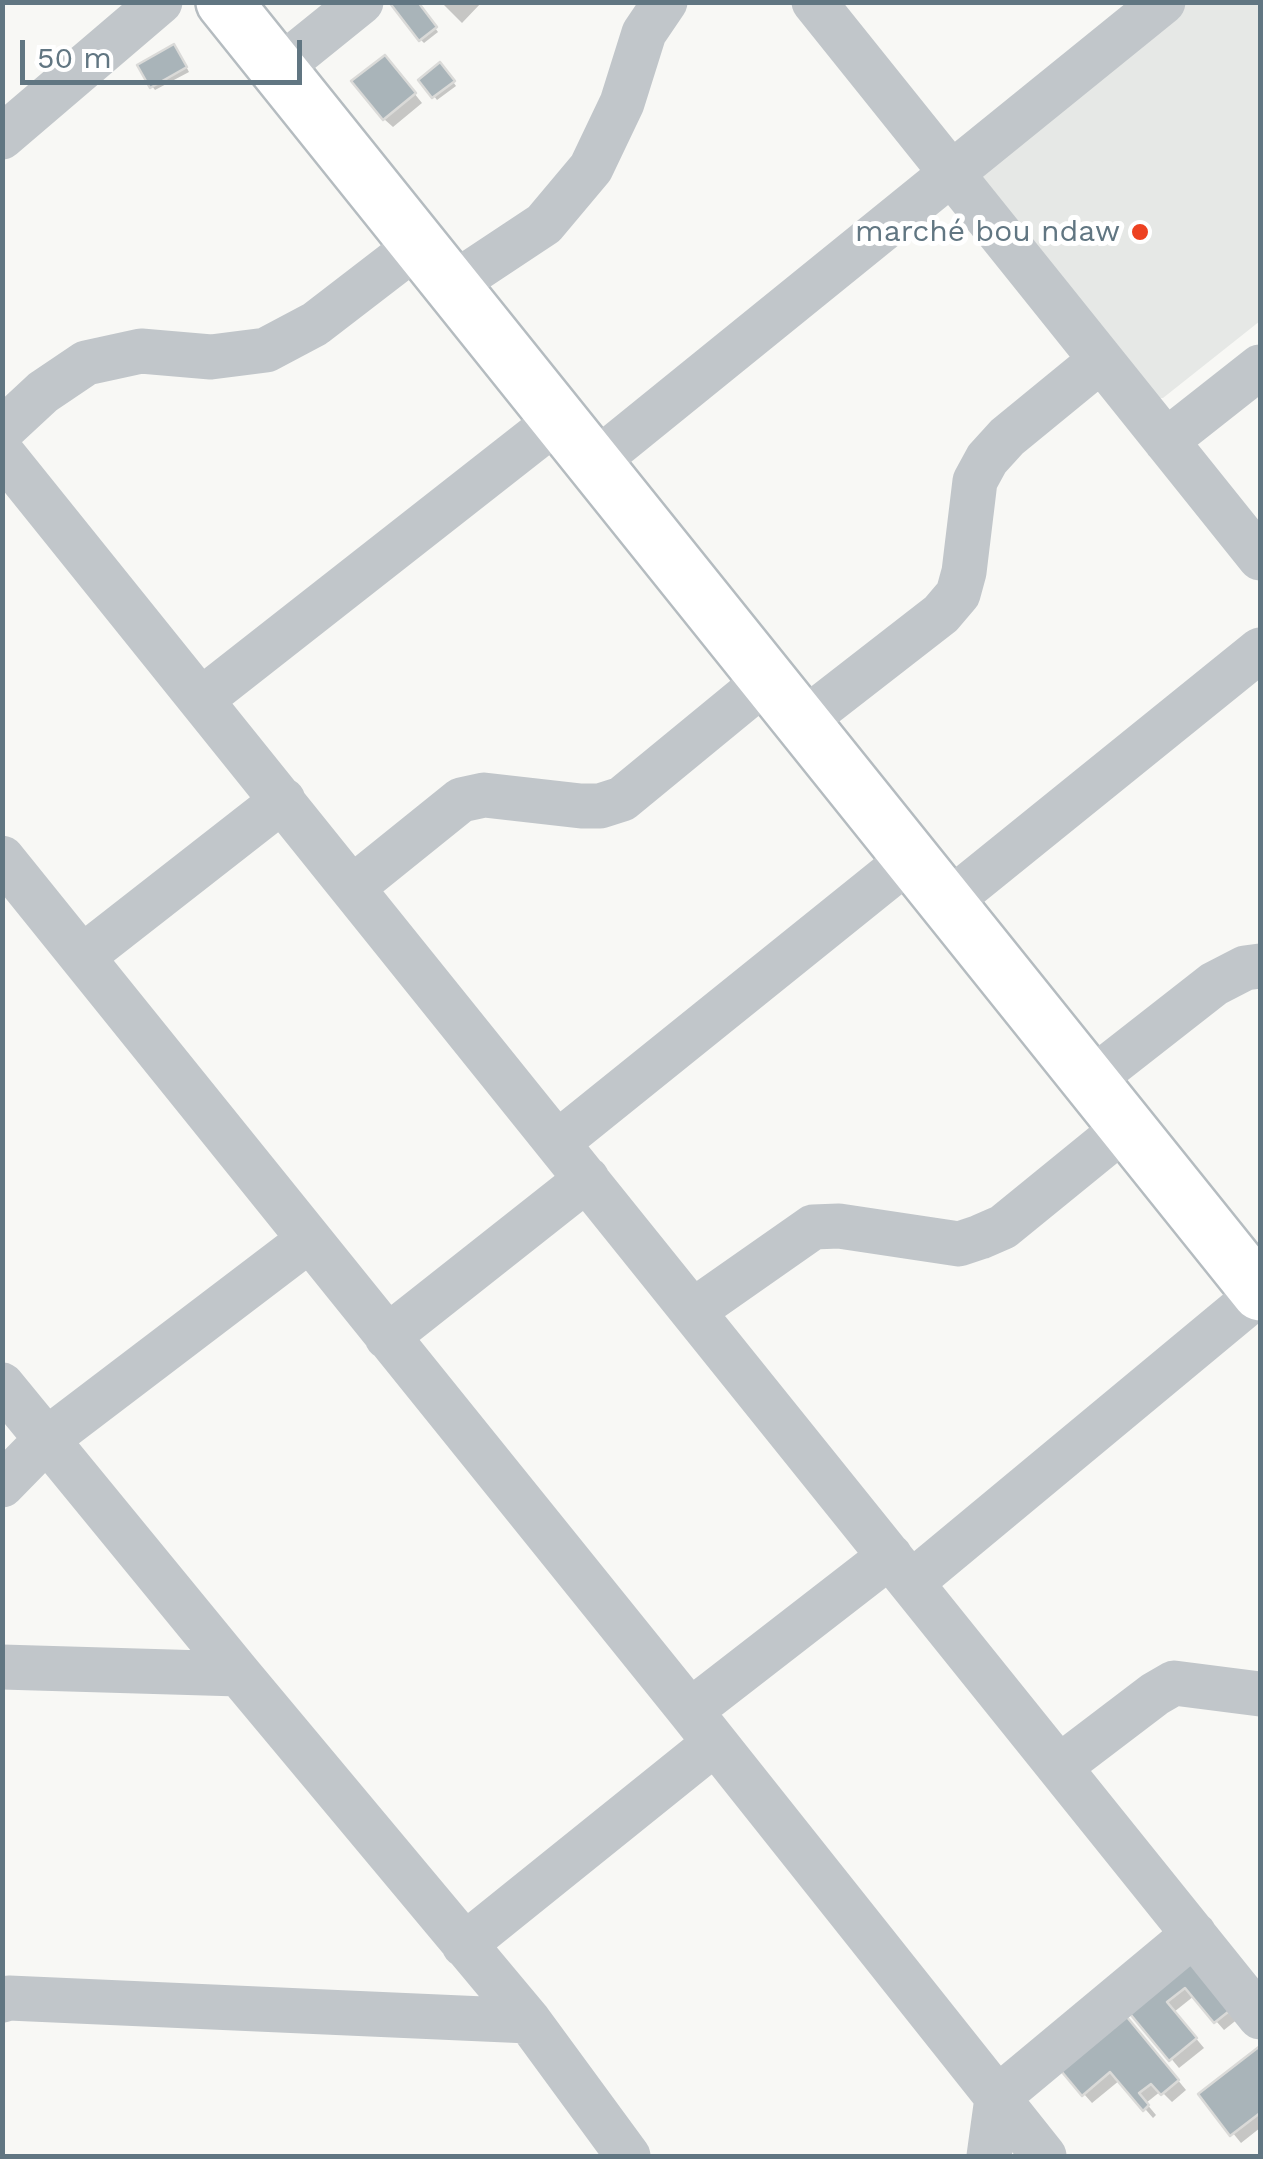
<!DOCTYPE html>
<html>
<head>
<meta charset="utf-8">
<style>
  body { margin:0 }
  #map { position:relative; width:1263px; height:2159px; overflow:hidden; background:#f8f8f5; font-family:"Work Sans",sans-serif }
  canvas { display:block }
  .frame { position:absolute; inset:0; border:5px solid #617682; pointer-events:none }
  .scale { position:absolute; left:20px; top:40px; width:282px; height:45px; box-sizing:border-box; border:5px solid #617682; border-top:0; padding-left:12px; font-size:30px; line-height:35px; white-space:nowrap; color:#617682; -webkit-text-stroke:8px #fff; paint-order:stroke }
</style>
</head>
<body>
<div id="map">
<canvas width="1263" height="2159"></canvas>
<div class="frame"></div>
<div class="scale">50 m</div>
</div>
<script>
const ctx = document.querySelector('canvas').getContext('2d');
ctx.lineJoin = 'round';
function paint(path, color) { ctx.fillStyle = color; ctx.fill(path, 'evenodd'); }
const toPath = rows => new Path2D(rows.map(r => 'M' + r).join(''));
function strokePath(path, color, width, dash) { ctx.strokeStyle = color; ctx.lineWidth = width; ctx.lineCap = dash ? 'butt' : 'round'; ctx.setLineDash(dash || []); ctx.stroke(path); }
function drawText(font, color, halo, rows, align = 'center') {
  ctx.font = font + ' "Work Sans",sans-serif'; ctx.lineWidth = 10; ctx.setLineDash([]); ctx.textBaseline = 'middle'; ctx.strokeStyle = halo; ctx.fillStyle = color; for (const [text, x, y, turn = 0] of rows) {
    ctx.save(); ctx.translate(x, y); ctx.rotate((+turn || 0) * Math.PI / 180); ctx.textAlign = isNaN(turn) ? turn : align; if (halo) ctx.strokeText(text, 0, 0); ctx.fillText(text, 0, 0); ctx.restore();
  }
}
paint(toPath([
  [1175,3,1260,3,1260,321,1163,398,1152,398,972,170]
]), '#e6e8e6');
paint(toPath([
  [416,2,438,32,424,43,420,39],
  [441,2,482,2,462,23],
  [178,51,189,72,155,90,152,86],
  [393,67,422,103,393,127,384,119],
  [444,69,456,86,437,100,434,96],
  [1189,1960,1239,2018,1224,2030,1194,1996,1174,2012,1204,2048,1179,2068,1130,2009],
  [1131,2023,1186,2090,1172,2102,1161,2091,1146,2103,1156,2115,1153,2118,1120,2080,1092,2103,1084,2094],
  [1260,2049,1260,2128,1241,2143,1202,2095]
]), '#0003');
const building = toPath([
  [389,2,418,2,437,27,419,41,389,2],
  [174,44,187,67,150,88,137,65,174,44],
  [385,55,416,93,383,120,351,81,385,55],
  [440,62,455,81,432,98,418,80,440,62],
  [1189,1956,1233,2008,1214,2023,1185,1988,1167,2002,1197,2038,1169,2061,1126,2009,1189,1956],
  [1122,2011,1179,2080,1161,2095,1151,2084,1139,2093,1149,2105,1143,2111,1110,2072,1082,2096,1057,2066,1122,2011],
  [1260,2046,1260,2113,1230,2136,1198,2094,1260,2046]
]);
paint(building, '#a9b4b9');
strokePath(building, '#dadad8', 2.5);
const secondary = toPath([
  [224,2,1260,1293]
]);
strokePath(secondary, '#b5bcc0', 60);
strokePath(toPath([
  [814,2,1260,558],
  [278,69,361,2],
  [2,137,160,2],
  [452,285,544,224,591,168,622,103,644,33,665,2],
  [2,430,43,392,86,363,141,351,211,357,266,350,315,324,419,244],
  [1166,441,1260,367],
  [2,453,1260,2017],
  [594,463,1163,2],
  [202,699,559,419],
  [802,722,941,614,958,594,964,572,975,481,987,459,1007,437,1101,360],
  [2,858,690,1711,1044,2156],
  [353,887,461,800,484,795,581,806,600,806,622,799,768,679],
  [947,903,1260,650],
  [82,957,283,800],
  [1090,1081,1214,984,1245,968,1260,966],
  [557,1143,911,858],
  [693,1311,813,1227,839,1226,959,1244,980,1237,1003,1227,1127,1126],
  [387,1337,587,1179],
  [2,1385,239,1674,529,2021,628,2156],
  [2,1485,46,1440,309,1240],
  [912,1582,1260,1293],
  [2,1667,239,1674],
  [690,1711,890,1556],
  [1059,1767,1155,1694,1174,1683,1260,1694],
  [464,1945,715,1743],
  [2,2000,9,1998,529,2021],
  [989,2156,997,2098,1194,1934]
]), '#c1c6ca', 45);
strokePath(secondary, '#fff', 55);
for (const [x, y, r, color] of [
  [1140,232,10,"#ed4121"]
]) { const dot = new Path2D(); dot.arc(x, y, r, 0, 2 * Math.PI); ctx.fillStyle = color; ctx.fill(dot); strokePath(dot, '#fff', 4); }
drawText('30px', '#617682', '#fff', [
  ["marché bou ndaw",1120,232]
], 'right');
</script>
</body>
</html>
